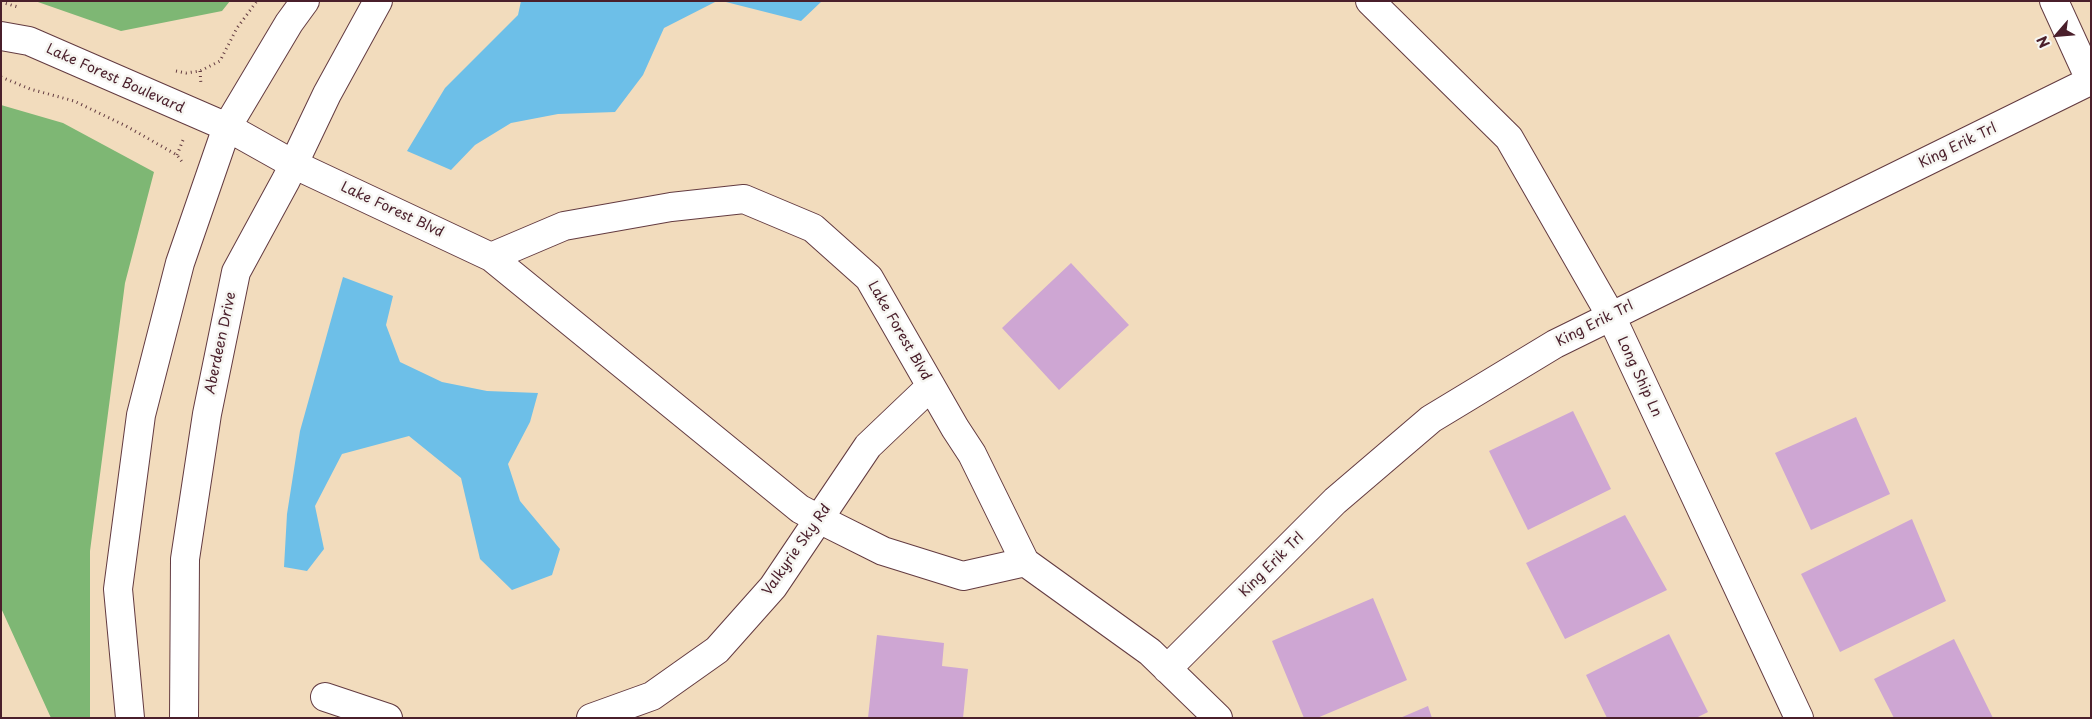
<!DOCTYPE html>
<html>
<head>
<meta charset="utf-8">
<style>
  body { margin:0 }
  #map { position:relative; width:2092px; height:719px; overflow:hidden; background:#f2dcbd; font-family:"Playpen Sans",sans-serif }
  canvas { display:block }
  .frame { position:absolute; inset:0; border:2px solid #4a1f2b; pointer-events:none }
  .north { position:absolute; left:2032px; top:10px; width:50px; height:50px; -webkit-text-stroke:4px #f6f6f2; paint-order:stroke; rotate:243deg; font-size:14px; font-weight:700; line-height:20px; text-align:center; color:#4a1f2b }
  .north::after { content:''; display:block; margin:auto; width:18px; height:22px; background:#4a1f2b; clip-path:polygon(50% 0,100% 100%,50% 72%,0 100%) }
</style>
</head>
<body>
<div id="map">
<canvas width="2092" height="719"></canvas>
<div class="frame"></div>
<div class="north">N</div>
</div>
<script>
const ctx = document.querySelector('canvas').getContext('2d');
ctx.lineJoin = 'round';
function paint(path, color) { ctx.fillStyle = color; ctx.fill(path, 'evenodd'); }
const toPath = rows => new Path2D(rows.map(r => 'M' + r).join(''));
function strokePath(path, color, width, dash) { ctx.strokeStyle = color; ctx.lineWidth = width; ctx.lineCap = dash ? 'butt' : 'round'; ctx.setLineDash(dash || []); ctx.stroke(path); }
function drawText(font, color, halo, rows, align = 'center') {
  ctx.font = font + ' "Playpen Sans",sans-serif'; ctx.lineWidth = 5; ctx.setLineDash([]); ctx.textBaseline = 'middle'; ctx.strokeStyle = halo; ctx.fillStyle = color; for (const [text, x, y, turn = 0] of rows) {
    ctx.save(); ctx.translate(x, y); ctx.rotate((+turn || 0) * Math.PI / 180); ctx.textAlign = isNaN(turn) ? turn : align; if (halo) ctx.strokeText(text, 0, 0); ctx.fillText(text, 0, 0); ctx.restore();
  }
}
paint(toPath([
  [35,1,230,1,222,11,121,31],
  [1,105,63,123,154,172,125,283,90,551,90,718,51,718,1,608]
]), '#7eb774');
paint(toPath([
  [521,1,717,1,664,28,643,75,615,112,558,114,511,123,475,145,451,170,407,151,445,88,518,15],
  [722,1,822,1,801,21],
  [343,277,393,296,386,325,400,362,442,382,487,391,538,393,530,422,508,464,520,501,560,549,552,575,512,590,480,559,461,478,409,436,342,454,315,506,324,549,307,571,284,567,287,514,300,431]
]), '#6dbfe8');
paint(toPath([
  [1071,263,1129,325,1059,390,1002,328],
  [1573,411,1611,489,1528,530,1489,451],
  [1856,417,1890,494,1811,530,1775,453],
  [1625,515,1667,590,1565,639,1526,563],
  [1912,519,1946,601,1840,652,1801,574],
  [1373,598,1407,680,1317,718,1304,718,1272,641],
  [1669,634,1708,712,1696,718,1607,718,1586,675],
  [877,635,944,643,942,666,968,669,963,718,868,718],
  [1954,639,1993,718,1894,718,1874,679],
  [1428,706,1432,718,1400,718]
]), '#cea6d3');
const street = toPath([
  [1370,1,1509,138,1611,316,1799,718],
  [2054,1,2091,82],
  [1,36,29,41,227,127,293,164,491,257,800,509,819,519,883,551,963,576,1025,562],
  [491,257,564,226,671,207,744,199,813,228,869,278,955,428,972,454,1025,562,1150,652,1218,718],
  [1167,669,1335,501,1431,419,1555,344,2090,81],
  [325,697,388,718],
  [130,718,118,589,141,415,180,263,227,127,289,23,305,1],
  [184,718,185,559,207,414,236,272,286,180,327,94,378,1],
  [591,718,652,696,717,650,773,587,868,446,931,386]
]);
strokePath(street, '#633b41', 30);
strokePath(toPath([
  [1,2,18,7],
  [176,71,186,73,200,71,220,61,237,28,257,1],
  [200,71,201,85],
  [1,77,30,89,74,101,126,126,177,155,183,163],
  [177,155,183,140]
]), '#633b41', 3, [1, 4]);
strokePath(street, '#fff', 28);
drawText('14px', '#4a1f2b', '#f6f6f2', [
  ["Lake Forest Boulevard",115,79,24],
  ["King Erik Trl",1958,146,-26],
  ["Lake Forest Blvd",392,210,25],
  ["King Erik Trl",1595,324,-27],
  ["Lake Forest Blvd",899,331,60],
  ["Aberdeen Drive",221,343,-78],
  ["Long Ship Ln",1639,377,65],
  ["Valkyrie Sky Rd",797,550,-55],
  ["King Erik Trl",1272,565,-45]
]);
</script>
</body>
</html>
